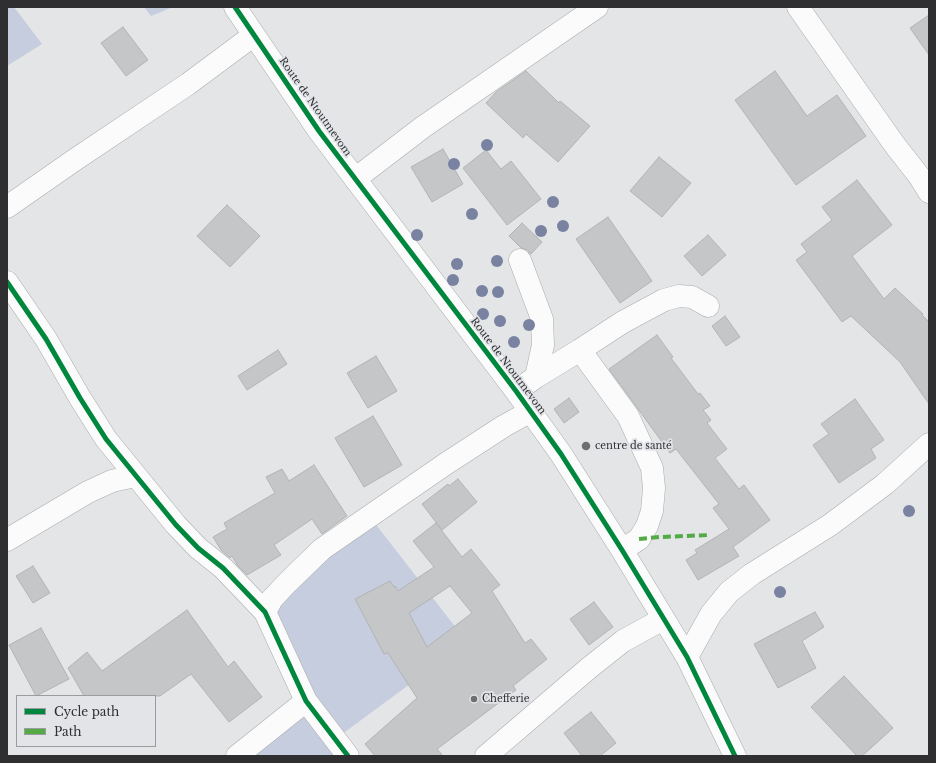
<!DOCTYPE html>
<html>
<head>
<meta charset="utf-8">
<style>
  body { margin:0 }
  #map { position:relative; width:936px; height:763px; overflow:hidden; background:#e3e5e7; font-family:"Libre Baskerville",serif }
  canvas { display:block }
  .frame { position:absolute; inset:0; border:8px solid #2f2f31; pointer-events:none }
  .legend { position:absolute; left:16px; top:695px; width:140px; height:52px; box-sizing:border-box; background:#e2e4e8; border:1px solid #9a9c9f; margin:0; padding:5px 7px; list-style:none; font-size:12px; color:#2f2f31 }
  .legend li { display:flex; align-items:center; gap:8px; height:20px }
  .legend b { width:20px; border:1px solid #9a9c9f }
</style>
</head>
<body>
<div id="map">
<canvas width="936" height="763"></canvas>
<div class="frame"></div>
<ul class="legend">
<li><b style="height:5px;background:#00873e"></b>Cycle path</li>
<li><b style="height:5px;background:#54ab45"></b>Path</li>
</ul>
</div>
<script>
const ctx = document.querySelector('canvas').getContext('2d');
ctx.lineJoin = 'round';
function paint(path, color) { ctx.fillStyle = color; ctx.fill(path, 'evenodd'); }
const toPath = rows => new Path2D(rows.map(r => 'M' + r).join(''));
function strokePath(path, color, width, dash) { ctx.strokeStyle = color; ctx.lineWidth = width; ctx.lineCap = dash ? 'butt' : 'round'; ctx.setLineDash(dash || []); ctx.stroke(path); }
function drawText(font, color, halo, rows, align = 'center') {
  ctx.font = font + ' "Libre Baskerville",serif'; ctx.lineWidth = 3.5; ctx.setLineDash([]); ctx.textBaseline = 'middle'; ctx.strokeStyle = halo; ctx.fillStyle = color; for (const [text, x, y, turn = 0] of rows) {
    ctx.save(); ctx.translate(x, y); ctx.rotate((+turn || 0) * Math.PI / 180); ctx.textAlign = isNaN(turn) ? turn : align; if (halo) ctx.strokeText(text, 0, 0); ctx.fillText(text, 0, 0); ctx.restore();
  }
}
paint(toPath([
  [7,7,14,7,42,44,7,66],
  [144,7,173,7,151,16],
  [367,513,467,642,334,740,347,756,226,756,304,700,273,638,276,599]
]), '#c6cddf');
const building = toPath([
  [929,15,929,55,910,28,929,15],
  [123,27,148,60,126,76,101,43,123,27],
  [526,71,559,103,560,101,590,126,558,162,526,134,523,138,486,103,496,92,526,71],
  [775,71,807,116,837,95,866,136,796,185,735,100,775,71],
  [443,149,463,184,432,202,411,167,443,149],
  [486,150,501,169,511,161,541,199,507,225,463,168,486,150],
  [659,157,691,183,662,217,630,191,659,157],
  [857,180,892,225,852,256,884,299,895,288,923,314,922,315,929,322,929,404,900,362,851,316,842,322,796,260,807,252,801,244,832,220,822,207,857,180],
  [227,205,260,236,230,267,197,236,227,205],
  [608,217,652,281,620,303,576,239,608,217],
  [522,223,542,242,531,254,528,250,521,248,509,236,522,223],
  [708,235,726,255,702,276,684,256,708,235],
  [725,316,740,337,726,346,712,326,725,316],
  [657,335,673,357,671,358,698,394,700,393,710,406,703,410,711,420,707,423,727,449,715,458,739,489,744,485,770,520,733,547,739,556,698,580,686,560,697,553,695,550,729,529,713,508,719,504,676,449,670,453,609,369,657,335],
  [278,350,287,364,247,390,238,376,278,350],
  [376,356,397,391,368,408,347,373,376,356],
  [569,398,579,412,564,423,554,409,569,398],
  [855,399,884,440,871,449,876,458,839,483,813,445,829,434,821,424,855,399],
  [373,416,402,465,364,487,335,438,373,416],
  [314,465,347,516,322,534,312,519,274,545,281,555,247,575,238,566,232,556,230,558,221,550,213,537,227,529,224,523,275,493,266,477,282,469,289,481,314,465],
  [458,479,477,502,442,530,422,504,448,484,449,486,458,479],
  [436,523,462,557,471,549,500,585,492,591,525,643,531,639,547,659,513,686,516,690,437,749,443,756,375,756,365,744,417,698,388,653,384,654,355,599,390,581,394,587,395,586,398,591,434,567,413,541,436,523],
  [450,586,472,613,427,647,409,613,450,586],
  [33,566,50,593,33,603,16,576,33,566],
  [594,602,613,627,589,645,570,619,594,602],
  [187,610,228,667,234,661,262,697,229,722,191,674,160,696,84,696,68,668,87,652,102,671,187,610],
  [815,612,824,627,802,641,816,668,778,688,754,644,815,612],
  [41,628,69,679,36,696,9,645,41,628],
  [844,676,893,728,862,756,857,756,811,707,844,676],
  [591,712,616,743,600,756,582,756,564,733,591,712]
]);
paint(building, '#c5c6c8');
strokePath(building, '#b2b3b4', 1);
const minor = toPath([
  [235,7,319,131,516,391,561,454,622,550,687,657,735,756],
  [798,7,894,144,919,176,929,192],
  [355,179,423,127,597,7],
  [7,207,76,159,188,84,254,35],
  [520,260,542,319,543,345,536,377],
  [7,282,46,339,80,398,106,439,176,525,198,548,223,568,265,612,306,701,348,756],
  [580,350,628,416,652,468,654,488,652,511,647,526,639,539,622,550],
  [516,391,536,377,580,350,623,322,664,300,679,296,692,297,708,306],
  [7,540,88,492,112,481,135,476],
  [265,612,272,599,287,583,322,549,447,463,504,426,531,411],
  [687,657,711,614,729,592,752,574,830,525,885,484,929,444],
  [237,756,306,701],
  [486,756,589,668,623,641,663,619]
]);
strokePath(minor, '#aaabac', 23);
strokePath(minor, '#fbfbfb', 22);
strokePath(toPath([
  [639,539,660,537,710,535]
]), '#54ab45', 4, [8, 4]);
strokePath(toPath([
  [235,7,319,131,516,391,561,454,622,550,687,657,735,756],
  [7,282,46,339,80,398,106,439,176,525,198,548,223,568,265,612,306,701,348,756]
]), '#00873e', 5);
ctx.fillStyle = '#7982a1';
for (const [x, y] of [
  [487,145],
  [454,164],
  [553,202],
  [472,214],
  [563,226],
  [541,231],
  [417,235],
  [497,261],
  [457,264],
  [453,280],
  [482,291],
  [498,292],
  [483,314],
  [500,321],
  [529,325],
  [514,342],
  [909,511],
  [780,592]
]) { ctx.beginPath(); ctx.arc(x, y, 6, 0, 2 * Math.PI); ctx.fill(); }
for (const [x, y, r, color] of [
  [586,446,5,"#6e6f71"],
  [474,699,4,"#6e6f71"]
]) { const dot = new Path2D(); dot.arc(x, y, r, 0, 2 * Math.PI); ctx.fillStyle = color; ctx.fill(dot); strokePath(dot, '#e2e4e8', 1.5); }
drawText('10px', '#2f2f31', '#e2e4e8', [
  ["Route de Ntoutmevom",315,107,55],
  ["Route de Ntoutmevom",508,366,53]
]);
drawText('10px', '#2f2f31', '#e2e4e8', [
  ["centre de santé",595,446],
  ["Chefferie",482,699]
], 'left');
</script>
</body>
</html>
